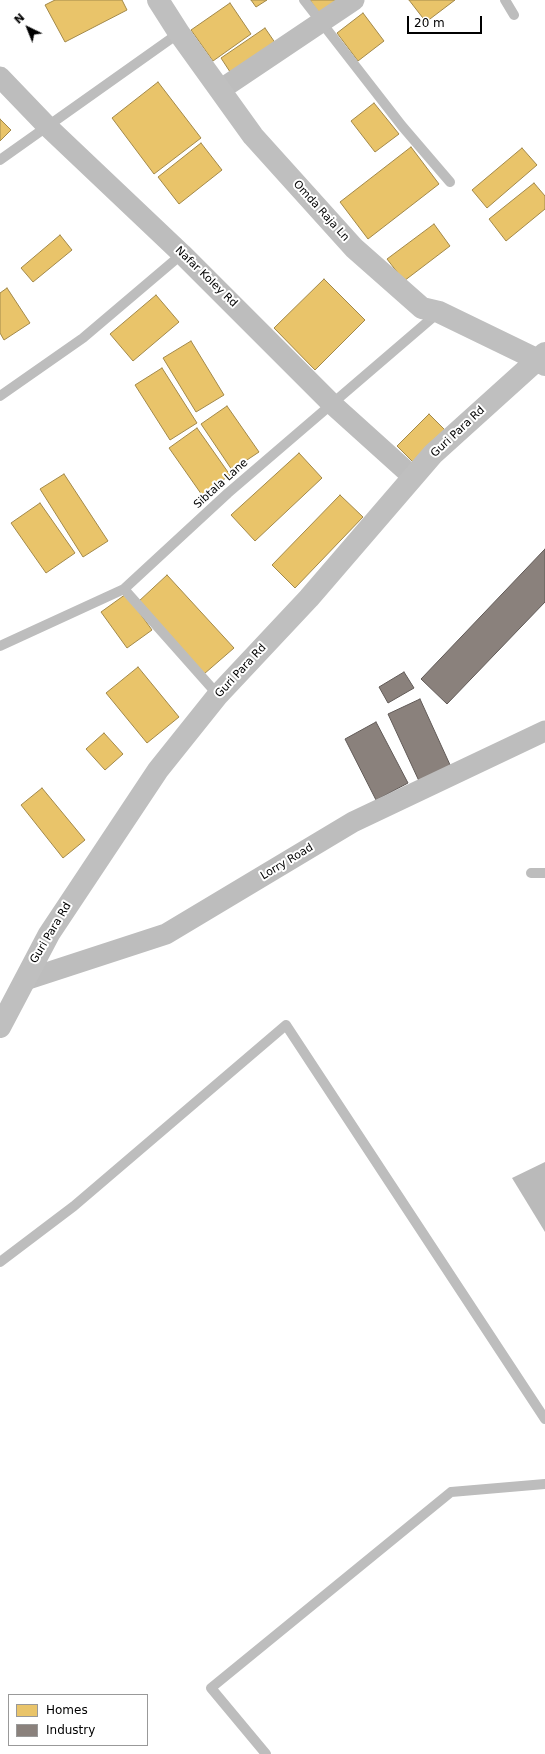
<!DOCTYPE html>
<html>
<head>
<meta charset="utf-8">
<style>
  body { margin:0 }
  #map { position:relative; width:545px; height:1754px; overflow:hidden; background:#fff; font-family:"DejaVu Sans",sans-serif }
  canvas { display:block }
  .legend { position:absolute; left:8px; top:1694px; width:140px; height:52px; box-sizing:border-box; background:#fff; border:1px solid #999; margin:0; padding:5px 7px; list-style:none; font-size:12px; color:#000 }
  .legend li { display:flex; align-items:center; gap:8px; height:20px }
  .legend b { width:20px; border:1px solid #999 }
  .north { position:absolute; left:8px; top:8px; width:40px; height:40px; -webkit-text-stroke:3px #fff; paint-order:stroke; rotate:317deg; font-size:11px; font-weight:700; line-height:16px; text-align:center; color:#000 }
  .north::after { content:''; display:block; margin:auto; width:14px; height:18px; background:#000; clip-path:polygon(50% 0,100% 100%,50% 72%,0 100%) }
  .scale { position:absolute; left:407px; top:16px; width:75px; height:18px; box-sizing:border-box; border:2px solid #000; border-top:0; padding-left:5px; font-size:12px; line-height:14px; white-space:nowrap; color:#000; -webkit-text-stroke:3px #fff; paint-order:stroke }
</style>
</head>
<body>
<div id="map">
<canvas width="545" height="1754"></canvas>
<ul class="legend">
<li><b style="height:11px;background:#e9c46a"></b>Homes</li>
<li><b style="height:11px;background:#8a817c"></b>Industry</li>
</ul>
<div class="north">N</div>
<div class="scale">20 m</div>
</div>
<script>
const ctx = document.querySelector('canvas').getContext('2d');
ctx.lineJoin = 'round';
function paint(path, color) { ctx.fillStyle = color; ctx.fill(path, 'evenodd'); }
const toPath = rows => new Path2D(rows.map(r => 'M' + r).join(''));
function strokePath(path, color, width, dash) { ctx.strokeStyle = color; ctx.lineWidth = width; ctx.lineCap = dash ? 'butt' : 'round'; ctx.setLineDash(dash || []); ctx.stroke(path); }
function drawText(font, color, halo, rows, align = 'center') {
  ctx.font = font + ' "DejaVu Sans",sans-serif'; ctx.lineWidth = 4; ctx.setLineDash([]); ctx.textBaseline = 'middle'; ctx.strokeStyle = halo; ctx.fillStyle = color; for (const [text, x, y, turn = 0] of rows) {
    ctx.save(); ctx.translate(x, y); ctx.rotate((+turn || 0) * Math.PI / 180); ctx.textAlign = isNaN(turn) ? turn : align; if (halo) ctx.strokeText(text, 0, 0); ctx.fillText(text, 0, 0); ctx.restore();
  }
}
paint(toPath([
  [545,1162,545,1232,512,1178]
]), '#bababa');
const homes = toPath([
  [55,0,122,0,127,10,65,42,45,5,55,0],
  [251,0,267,0,256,7,251,0],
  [310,0,344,0,322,18,310,0],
  [409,0,455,0,426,22,409,0],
  [230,3,251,34,213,61,191,30,230,3],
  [363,13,384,41,358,61,337,33,363,13],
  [265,28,278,47,234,78,221,58,265,28],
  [158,82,201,138,154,174,112,118,158,82],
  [374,103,399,134,375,152,351,121,374,103],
  [0,119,11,130,0,141,0,119],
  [201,143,222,170,179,204,158,177,201,143],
  [411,147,439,184,368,239,340,202,411,147],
  [522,148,537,165,487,208,472,190,522,148],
  [534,183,545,196,545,209,506,241,489,219,534,183],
  [434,224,450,246,404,281,387,259,434,224],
  [60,235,72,250,33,282,21,268,60,235],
  [324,279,365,320,315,370,274,328,324,279],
  [7,288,30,323,4,340,0,333,0,293,7,288],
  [156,295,179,322,133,361,110,334,156,295],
  [191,341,224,395,196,412,163,358,191,341],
  [162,368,197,423,170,440,135,385,162,368],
  [227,406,259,452,232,470,201,424,227,406],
  [429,414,447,432,415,464,397,446,429,414],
  [197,428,230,475,202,495,169,448,197,428],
  [299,453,322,478,255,541,231,515,299,453],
  [64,474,108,541,83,557,40,489,64,474],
  [340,495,363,517,295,588,272,565,340,495],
  [40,503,75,553,46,573,11,523,40,503],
  [167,575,234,648,204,674,138,602,167,575],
  [126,594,152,630,127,648,101,612,126,594],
  [138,667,179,717,147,743,106,693,138,667],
  [104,733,123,754,105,770,86,749,104,733],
  [42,788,85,840,63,858,21,805,42,788]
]);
paint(homes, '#e9c46a');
strokePath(homes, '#a3894a', 1);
const industry = toPath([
  [545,549,545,602,447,704,421,679,545,549],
  [404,672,414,688,388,703,379,687,404,672],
  [420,699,451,767,419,781,388,714,420,699],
  [376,722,408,783,376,800,345,739,376,722]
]);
paint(industry, '#8a817c');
strokePath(industry, '#615a57', 1);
strokePath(toPath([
  [304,0,402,126,450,182],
  [505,0,514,15],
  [0,160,179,33],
  [0,396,83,338,182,254],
  [124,589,218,695],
  [0,646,124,589,228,493,439,312],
  [531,873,545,873],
  [0,1262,74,1206,286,1025,545,1419],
  [266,1754,211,1688,451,1492,545,1484]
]), '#bdbdbd', 10);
strokePath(toPath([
  [0,77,47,126,182,254,332,404,413,477],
  [220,90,354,0],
  [25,980,166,934,353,822,545,731]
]), '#bdbdbd', 21);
strokePath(toPath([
  [158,0,179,33,253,136,354,248,422,308,439,312,538,360,545,365],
  [0,1027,49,934,158,770,218,695,309,598,433,454,545,353]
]), '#bfbfbf', 22);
drawText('11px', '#000', '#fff', [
  ["Omda Raja Ln",321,211,48],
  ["Nafar Koley Rd",206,277,44],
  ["Guri Para Rd",458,432,-43],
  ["Sibtala Lane",221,484,-42],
  ["Guri Para Rd",241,671,-47],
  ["Lorry Road",287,862,-31],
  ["Guri Para Rd",51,933,-59]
]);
</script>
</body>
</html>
